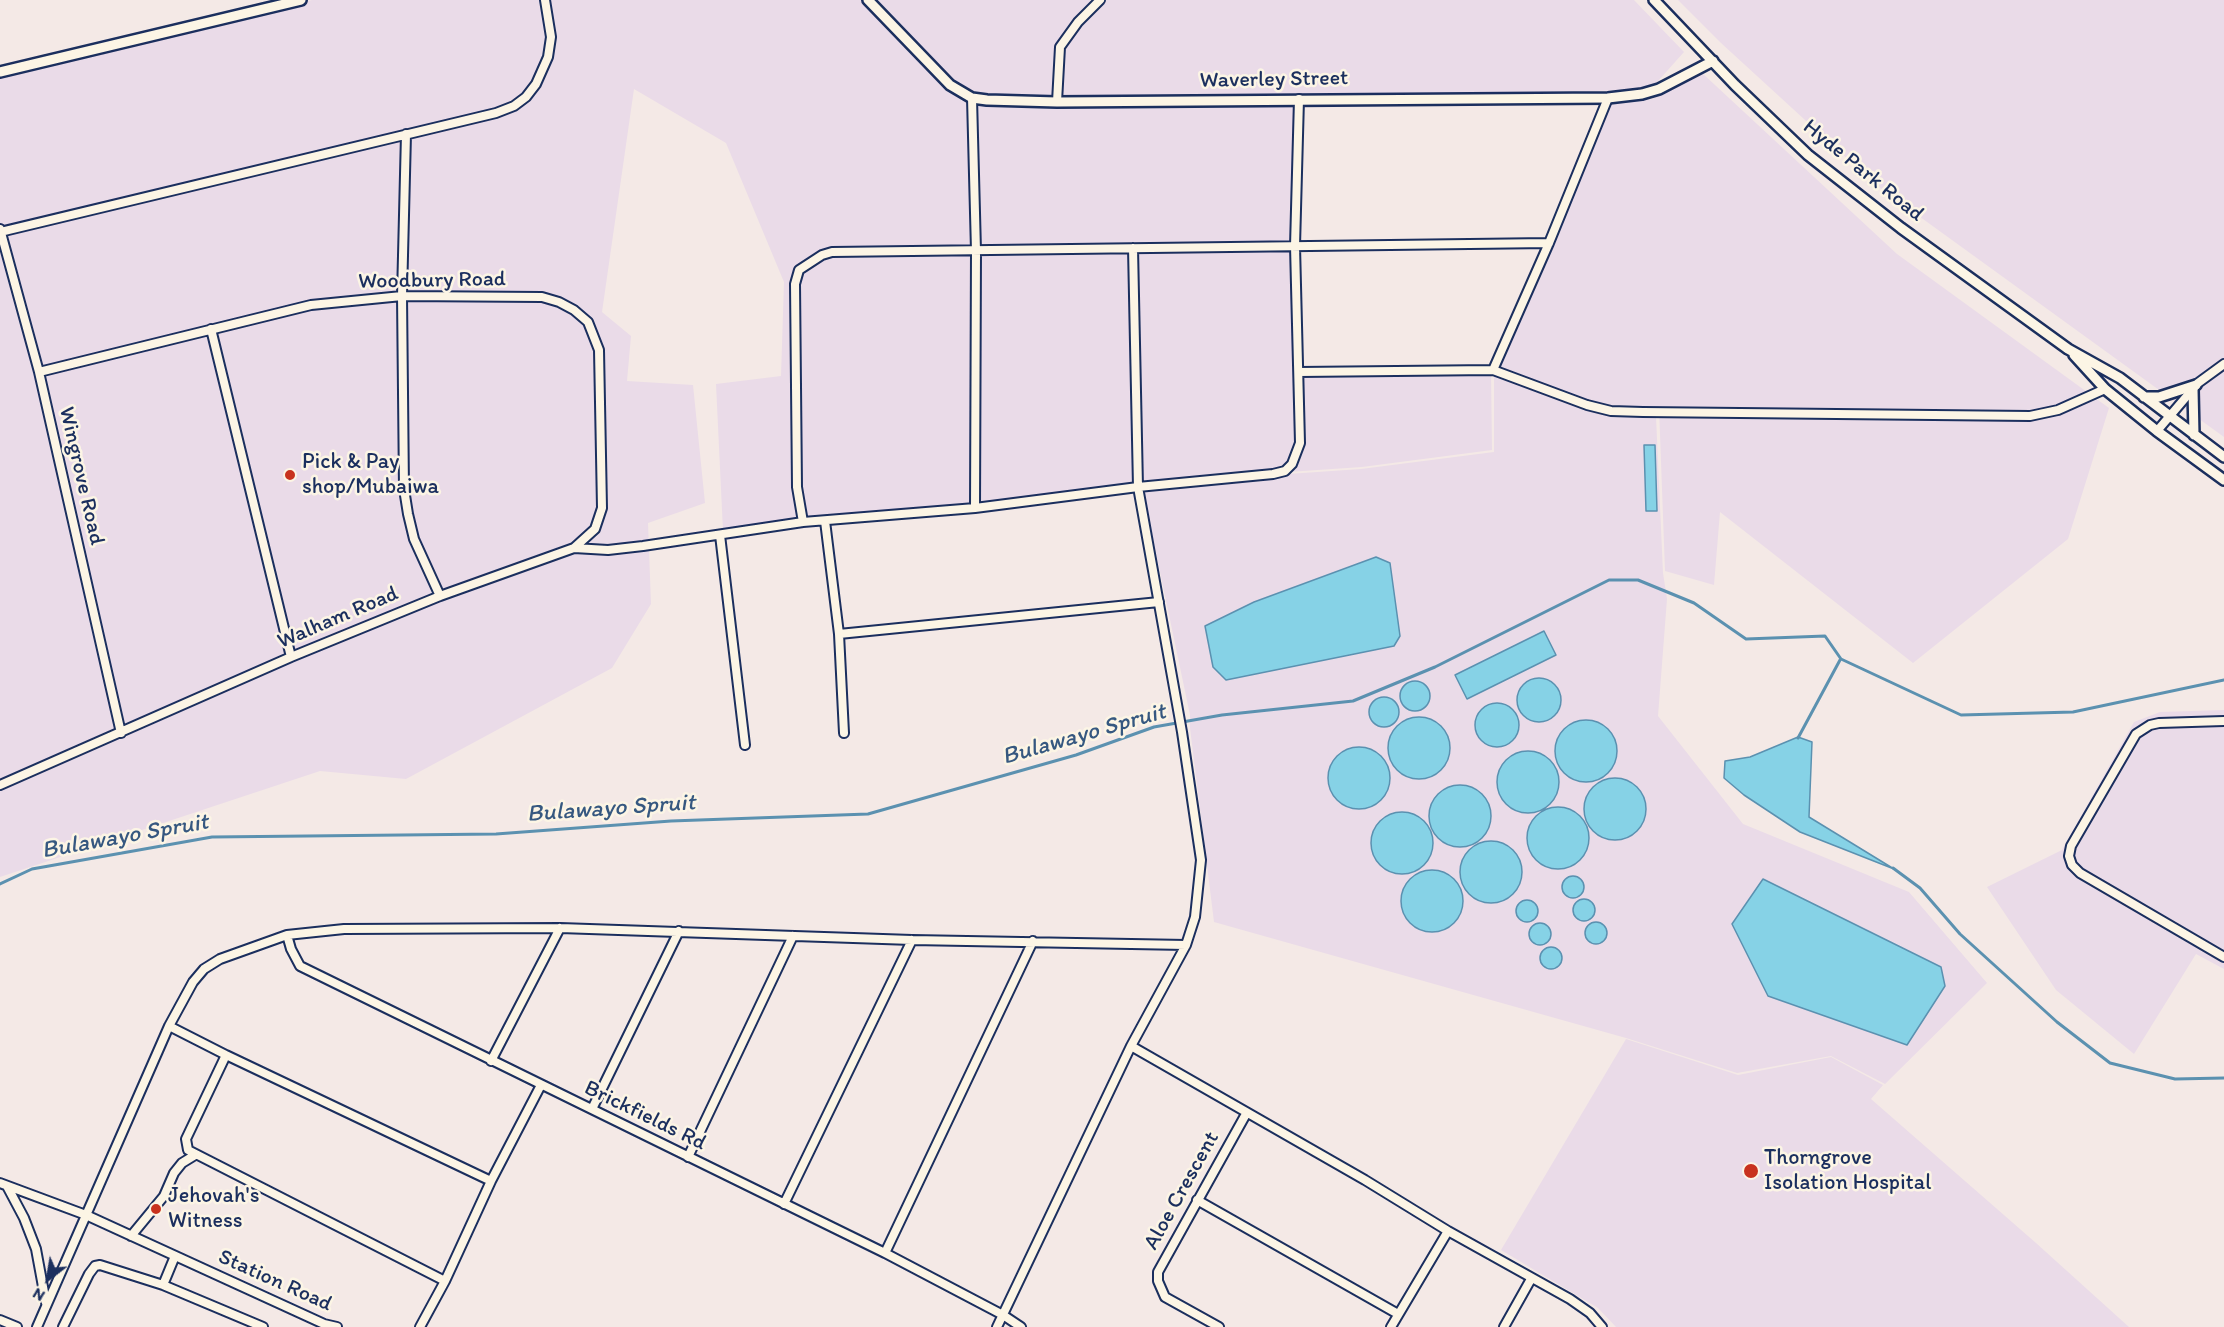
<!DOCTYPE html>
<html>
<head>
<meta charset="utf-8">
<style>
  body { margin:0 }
  #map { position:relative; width:2224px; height:1327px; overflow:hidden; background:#f4e9e6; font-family:Itim,sans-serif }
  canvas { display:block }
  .north { position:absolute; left:18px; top:1249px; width:60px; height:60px; -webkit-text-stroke:4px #fcf5e5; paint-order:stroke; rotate:211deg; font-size:16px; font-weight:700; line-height:24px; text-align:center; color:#1b2f5e }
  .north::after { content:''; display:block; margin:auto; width:21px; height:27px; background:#1b2f5e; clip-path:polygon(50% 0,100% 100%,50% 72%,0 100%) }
</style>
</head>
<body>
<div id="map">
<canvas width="2224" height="1327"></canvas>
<div class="north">N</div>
</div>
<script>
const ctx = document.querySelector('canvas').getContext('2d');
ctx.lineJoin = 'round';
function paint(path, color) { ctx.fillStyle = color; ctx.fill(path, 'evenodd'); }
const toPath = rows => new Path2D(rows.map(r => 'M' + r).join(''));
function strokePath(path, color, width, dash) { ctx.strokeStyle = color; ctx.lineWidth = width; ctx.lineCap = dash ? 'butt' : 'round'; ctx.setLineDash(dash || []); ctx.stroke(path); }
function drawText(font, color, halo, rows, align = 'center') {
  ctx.font = font + ' Itim,sans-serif'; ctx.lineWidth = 5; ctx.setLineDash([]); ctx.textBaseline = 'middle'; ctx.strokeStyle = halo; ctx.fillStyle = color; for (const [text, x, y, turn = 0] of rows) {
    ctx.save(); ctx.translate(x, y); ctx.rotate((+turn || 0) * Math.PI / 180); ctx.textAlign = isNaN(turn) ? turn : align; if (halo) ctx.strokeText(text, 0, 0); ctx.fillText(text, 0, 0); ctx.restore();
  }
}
paint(toPath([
  [312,0,1634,0,1684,52,1650,90,1298,96,1298,373,1491,372,1492,450,1362,467,1273,473,1136,486,723,531,716,384,781,376,784,282,726,143,634,89,602,312,631,336,627,381,693,385,705,503,648,523,651,604,612,668,406,779,320,771,0,877,0,77],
  [1678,0,2224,0,2224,437,1876,185,1721,43],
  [1701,72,1897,254,2109,408,2068,539,1913,663,1720,512,1714,585,1665,571,1659,407,1598,405,1496,369,1611,102,1652,99],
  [1494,375,1584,409,1609,414,1656,417,1663,573,1667,599,1658,716,1743,824,1909,892,1987,983,1885,1084,1831,1056,1737,1073,1626,1038,1214,922,1190,728,1190,715,1143,491,1263,481,1288,474,1361,469,1494,452],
  [2224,710,2224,969,2196,954,2134,1054,2056,990,1987,887,2062,850,2134,722,2160,712],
  [1626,1039,1738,1075,1831,1057,1883,1085,1871,1099,2036,1243,2129,1327,1616,1327,1598,1308,1501,1250]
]), '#eadbe8');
const water = toPath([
  [1644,445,1655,445,1657,511,1646,511,1644,445],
  [1376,557,1390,563,1400,636,1394,646,1226,680,1213,667,1205,626,1254,602,1376,557],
  [1544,631,1556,655,1467,699,1455,675,1544,631],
  '1517 700a22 22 0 1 1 44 0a22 22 0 1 1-44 0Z',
  '1400 696a15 15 0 1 1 30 0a15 15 0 1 1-30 0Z',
  '1369 712a15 15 0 1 1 30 0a15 15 0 1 1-30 0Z',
  '1475 725a22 22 0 1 1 44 0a22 22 0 1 1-44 0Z',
  '1388 748a31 31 0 1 1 62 0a31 31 0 1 1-62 0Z',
  '1555 751a31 31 0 1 1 62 0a31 31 0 1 1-62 0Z',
  [1798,737,1812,742,1809,817,1894,869,1800,832,1744,795,1724,778,1725,761,1750,757,1798,737],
  '1328 778a31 31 0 1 1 62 0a31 31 0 1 1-62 0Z',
  '1497 782a31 31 0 1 1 62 0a31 31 0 1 1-62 0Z',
  '1584 809a31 31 0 1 1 62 0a31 31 0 1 1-62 0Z',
  '1429 816a31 31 0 1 1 62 0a31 31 0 1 1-62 0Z',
  '1527 838a31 31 0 1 1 62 0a31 31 0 1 1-62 0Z',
  '1371 843a31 31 0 1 1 62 0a31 31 0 1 1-62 0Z',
  '1460 872a31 31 0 1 1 62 0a31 31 0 1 1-62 0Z',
  '1401 901a31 31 0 1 1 62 0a31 31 0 1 1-62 0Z',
  '1562 887a11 11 0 1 1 22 0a11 11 0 1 1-22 0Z',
  [1763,879,1941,967,1945,986,1907,1045,1768,996,1732,924,1763,879],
  '1573 910a11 11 0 1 1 22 0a11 11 0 1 1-22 0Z',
  '1516 911a11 11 0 1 1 22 0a11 11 0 1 1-22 0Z',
  '1585 933a11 11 0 1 1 22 0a11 11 0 1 1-22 0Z',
  '1529 934a11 11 0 1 1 22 0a11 11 0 1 1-22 0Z',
  '1540 958a11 11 0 1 1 22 0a11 11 0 1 1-22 0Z'
]);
paint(water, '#86d2e6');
strokePath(water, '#5b91b0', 1.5);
strokePath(toPath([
  [1798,738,1840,660],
  [1893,868,1920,888,1960,934,2057,1022,2110,1063,2175,1079,2224,1078],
  [0,884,32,869,212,837,496,834,671,821,868,814,1076,755,1154,727,1222,715,1353,701,1435,667,1609,580,1638,580,1694,603,1746,639,1825,636,1841,659,1961,715,2073,712,2224,680]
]), '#5b91b0', 3);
const minor = toPath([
  [972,98,976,251,975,508],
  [1057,102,1060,47,1078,22,1100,0],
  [406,134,402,296,404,489,408,514,414,539,440,596],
  [0,229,39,372,121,733],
  [0,232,496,113,514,106,526,97,536,84,548,57,551,37,545,0],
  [211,329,291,657],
  [1493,370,1549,243,1608,98],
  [1299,372,1493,370,1587,405,1611,411,1643,412,2030,416,2058,410,2105,389],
  [2157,431,2198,383,2224,364],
  [825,521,839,634,844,733],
  [803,522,797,487,795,284,799,270,822,255,832,252,1549,243],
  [720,535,745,745],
  [574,548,608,550,643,546,803,522,975,508,1138,487,1273,474,1285,471,1292,464,1300,443,1295,246,1299,99],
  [839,634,1159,602],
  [2224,721,2159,723,2150,725,2136,734,2071,846,2069,856,2072,865,2080,873,2224,957],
  [0,785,291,657,440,596,574,548,595,529,602,508,599,350,588,322,574,310,559,302,542,297,402,296,311,305,39,372],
  [287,935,291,949,300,966,885,1253,1003,1315,1021,1327],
  [169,1026,226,1055,491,1181],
  [1131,1046,1365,1180,1448,1231,1570,1299,1590,1313,1602,1327],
  [226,1055,186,1139,188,1150,445,1281],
  [491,1061,560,928],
  [592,1109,679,931],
  [688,1157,793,936],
  [0,1183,86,1215,324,1324,337,1327],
  [7,1186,24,1218,36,1249,46,1303],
  [1197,1200,1398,1314],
  [784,1204,912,940],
  [131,1236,164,1196,174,1173,182,1163,195,1155],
  [885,1253,1033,941],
  [163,1285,175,1256],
  [0,1320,17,1327],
  [37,1327,169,1026,193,982,204,969,220,959,287,935,344,929,560,928,912,940,1186,945],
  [63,1327,89,1274,95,1266,100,1265,163,1285,263,1327],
  [420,1327,445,1281,491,1181,541,1085],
  [997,1327,1131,1046,1186,945,1195,917,1201,860,1182,732,1138,487,1133,248],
  [1219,1327,1165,1297,1158,1281,1158,1272,1246,1114],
  [1391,1327,1448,1231],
  [1504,1327,1531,1279]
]);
const tertiary = toPath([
  [868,0,950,85,972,98,987,100,1057,102,1608,98,1642,94,1659,89,1713,61],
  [1654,0,1735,85,1808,155,1901,228,2068,349,2120,378,2224,457],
  [0,72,301,0],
  [2074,355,2105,389,2157,431,2224,480],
  [2193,389,2194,435],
  [2144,397,2159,397,2196,385]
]);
strokePath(minor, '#1b2f5e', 12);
strokePath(tertiary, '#1b2f5e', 14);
strokePath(minor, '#fcf5e5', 8);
strokePath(tertiary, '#fcf5e5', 9);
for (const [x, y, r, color] of [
  [290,475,6,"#c8321e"],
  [1751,1171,8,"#c8321e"],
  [156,1209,6,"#c8321e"]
]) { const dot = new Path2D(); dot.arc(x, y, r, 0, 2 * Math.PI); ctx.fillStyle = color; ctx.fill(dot); strokePath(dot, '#fcf5e5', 2); }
drawText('22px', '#1b2f5e', '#fcf5e5', [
  ["Waverley Street",1274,80,-1],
  ["Hyde Park Road",1863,171,39],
  ["Woodbury Road",432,281,-1],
  ["Wingrove Road",81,476,77],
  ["Walham Road",338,618,-23],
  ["Brickfields Rd",645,1116,26],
  ["Aloe Crescent",1182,1191,-61],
  ["Station Road",275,1281,24]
]);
drawText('22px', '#1b2f5e', '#fcf5e5', [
  ["Pick & Pay",302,462],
  ["shop/Mubaiwa",302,487],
  ["Thorngrove",1764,1158],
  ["Isolation Hospital",1764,1183],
  ["Jehovah's",168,1196],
  ["Witness",168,1221]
], 'left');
drawText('italic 24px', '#365880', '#fcf5e5', [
  ["Bulawayo Spruit",1084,735,-16],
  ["Bulawayo Spruit",611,809,-4],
  ["Bulawayo Spruit",125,837,-10]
]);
</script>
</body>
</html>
